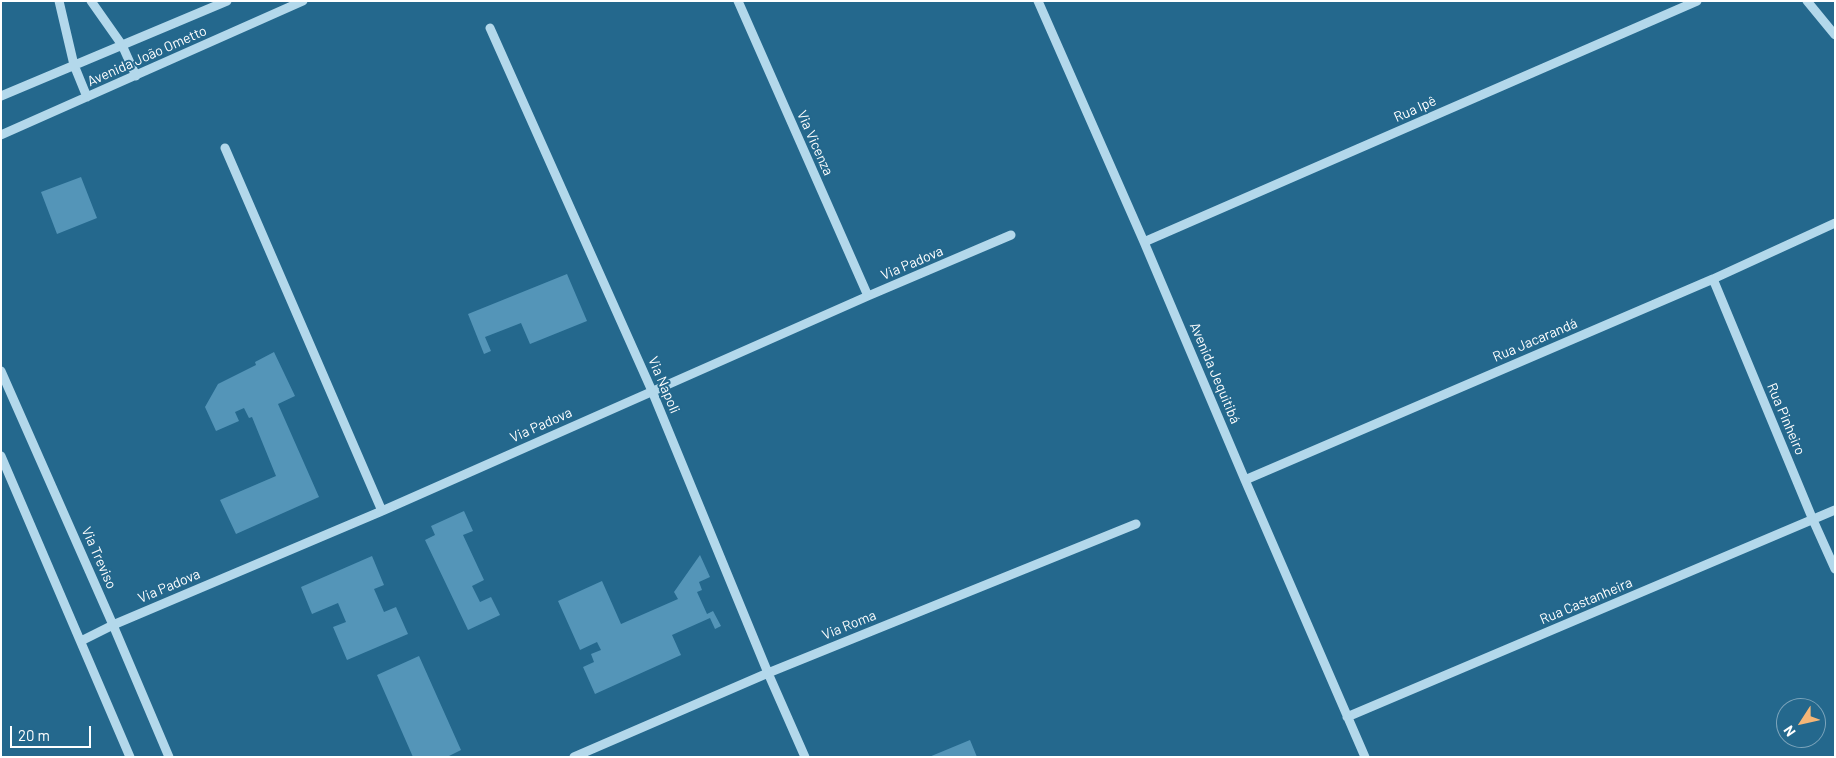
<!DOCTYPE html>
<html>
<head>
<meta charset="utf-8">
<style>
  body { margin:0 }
  #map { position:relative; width:1836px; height:758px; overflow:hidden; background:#24688d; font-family:Barlow,sans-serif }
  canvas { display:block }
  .frame { position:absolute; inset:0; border:2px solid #fff; pointer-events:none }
  .north { position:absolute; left:1776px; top:698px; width:50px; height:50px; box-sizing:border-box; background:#24688d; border:1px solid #7ca4bb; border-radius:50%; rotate:235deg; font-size:14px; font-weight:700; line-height:20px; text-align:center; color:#fff }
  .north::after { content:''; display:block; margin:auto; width:18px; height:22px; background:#f5b677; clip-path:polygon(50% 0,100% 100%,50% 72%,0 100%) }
  .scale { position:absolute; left:10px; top:726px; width:81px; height:22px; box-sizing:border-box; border:2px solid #fff; border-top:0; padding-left:6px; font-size:15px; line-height:18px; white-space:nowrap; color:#fff; -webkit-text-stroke:4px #24688d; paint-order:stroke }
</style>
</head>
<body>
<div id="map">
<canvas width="1836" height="758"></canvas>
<div class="frame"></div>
<div class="north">N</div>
<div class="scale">20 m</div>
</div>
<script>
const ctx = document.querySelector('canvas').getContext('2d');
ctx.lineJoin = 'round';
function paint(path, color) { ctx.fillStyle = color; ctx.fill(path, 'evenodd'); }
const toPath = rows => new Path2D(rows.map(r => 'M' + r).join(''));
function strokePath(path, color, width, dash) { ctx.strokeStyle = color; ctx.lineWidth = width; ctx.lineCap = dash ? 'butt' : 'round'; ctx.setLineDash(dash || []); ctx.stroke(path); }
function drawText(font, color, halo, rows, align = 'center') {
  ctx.font = font + ' Barlow,sans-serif'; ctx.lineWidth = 4; ctx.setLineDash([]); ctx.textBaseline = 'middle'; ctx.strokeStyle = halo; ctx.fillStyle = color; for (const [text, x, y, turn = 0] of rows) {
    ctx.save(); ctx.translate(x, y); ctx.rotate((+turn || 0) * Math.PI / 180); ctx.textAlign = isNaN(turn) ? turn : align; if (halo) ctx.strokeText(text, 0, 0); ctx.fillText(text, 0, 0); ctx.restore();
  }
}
paint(toPath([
  [81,177,97,218,57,234,41,192],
  [567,274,587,321,530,344,521,323,485,337,491,351,484,354,468,314],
  [274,352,295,396,278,404,319,497,236,534,220,500,276,476,252,417,249,418,244,408,235,412,239,421,216,431,205,407,218,384,256,365,255,362],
  [464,511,473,531,463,535,484,580,472,586,480,602,491,597,500,615,468,630,425,540,435,535,431,526],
  [700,555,710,577,699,582,702,590,697,592,707,614,713,611,721,626,715,629,710,618,672,635,681,655,595,694,583,667,594,662,591,654,601,650,597,642,580,650,558,601,602,581,621,624,678,599,674,592],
  [372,556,384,585,374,589,384,612,396,607,408,634,347,660,333,627,346,622,338,603,312,614,301,587],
  [419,656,461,750,447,757,413,757,377,675],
  [970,740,977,757,929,757]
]), '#5495b8');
strokePath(toPath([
  [59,1,74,65,87,97],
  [91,1,122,45,136,76],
  [738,1,868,296],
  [1038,1,1144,242,1245,480,1365,757],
  [1807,1,1835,35],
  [490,28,652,391,768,673,805,757],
  [1,96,227,1],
  [1,135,303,1],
  [225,148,382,511],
  [1144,242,1697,1],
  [1713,279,1813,520,1835,569],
  [1,371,113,625,169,757],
  [1,456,130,757],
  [1245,480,1713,279,1835,223],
  [81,641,113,625,382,511,868,296,1011,235],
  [1347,717,1835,510],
  [574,757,768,673,1136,524]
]), '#b3d8eb', 9);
drawText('14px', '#fff', '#24688d', [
  ["Avenida João Ometto",147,56,-24],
  ["Rua Ipê",1415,109,-24],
  ["Via Vicenza",815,143,66],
  ["Via Padova",912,263,-23],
  ["Rua Jacarandá",1535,340,-23],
  ["Avenida Jequitibá",1215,373,67],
  ["Via Napoli",664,385,67],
  ["Rua Pinheiro",1786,419,67],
  ["Via Padova",541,425,-24],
  ["Via Treviso",99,558,66],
  ["Via Padova",169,586,-23],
  ["Rua Castanheira",1586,601,-23],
  ["Via Roma",849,625,-22]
]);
</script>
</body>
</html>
